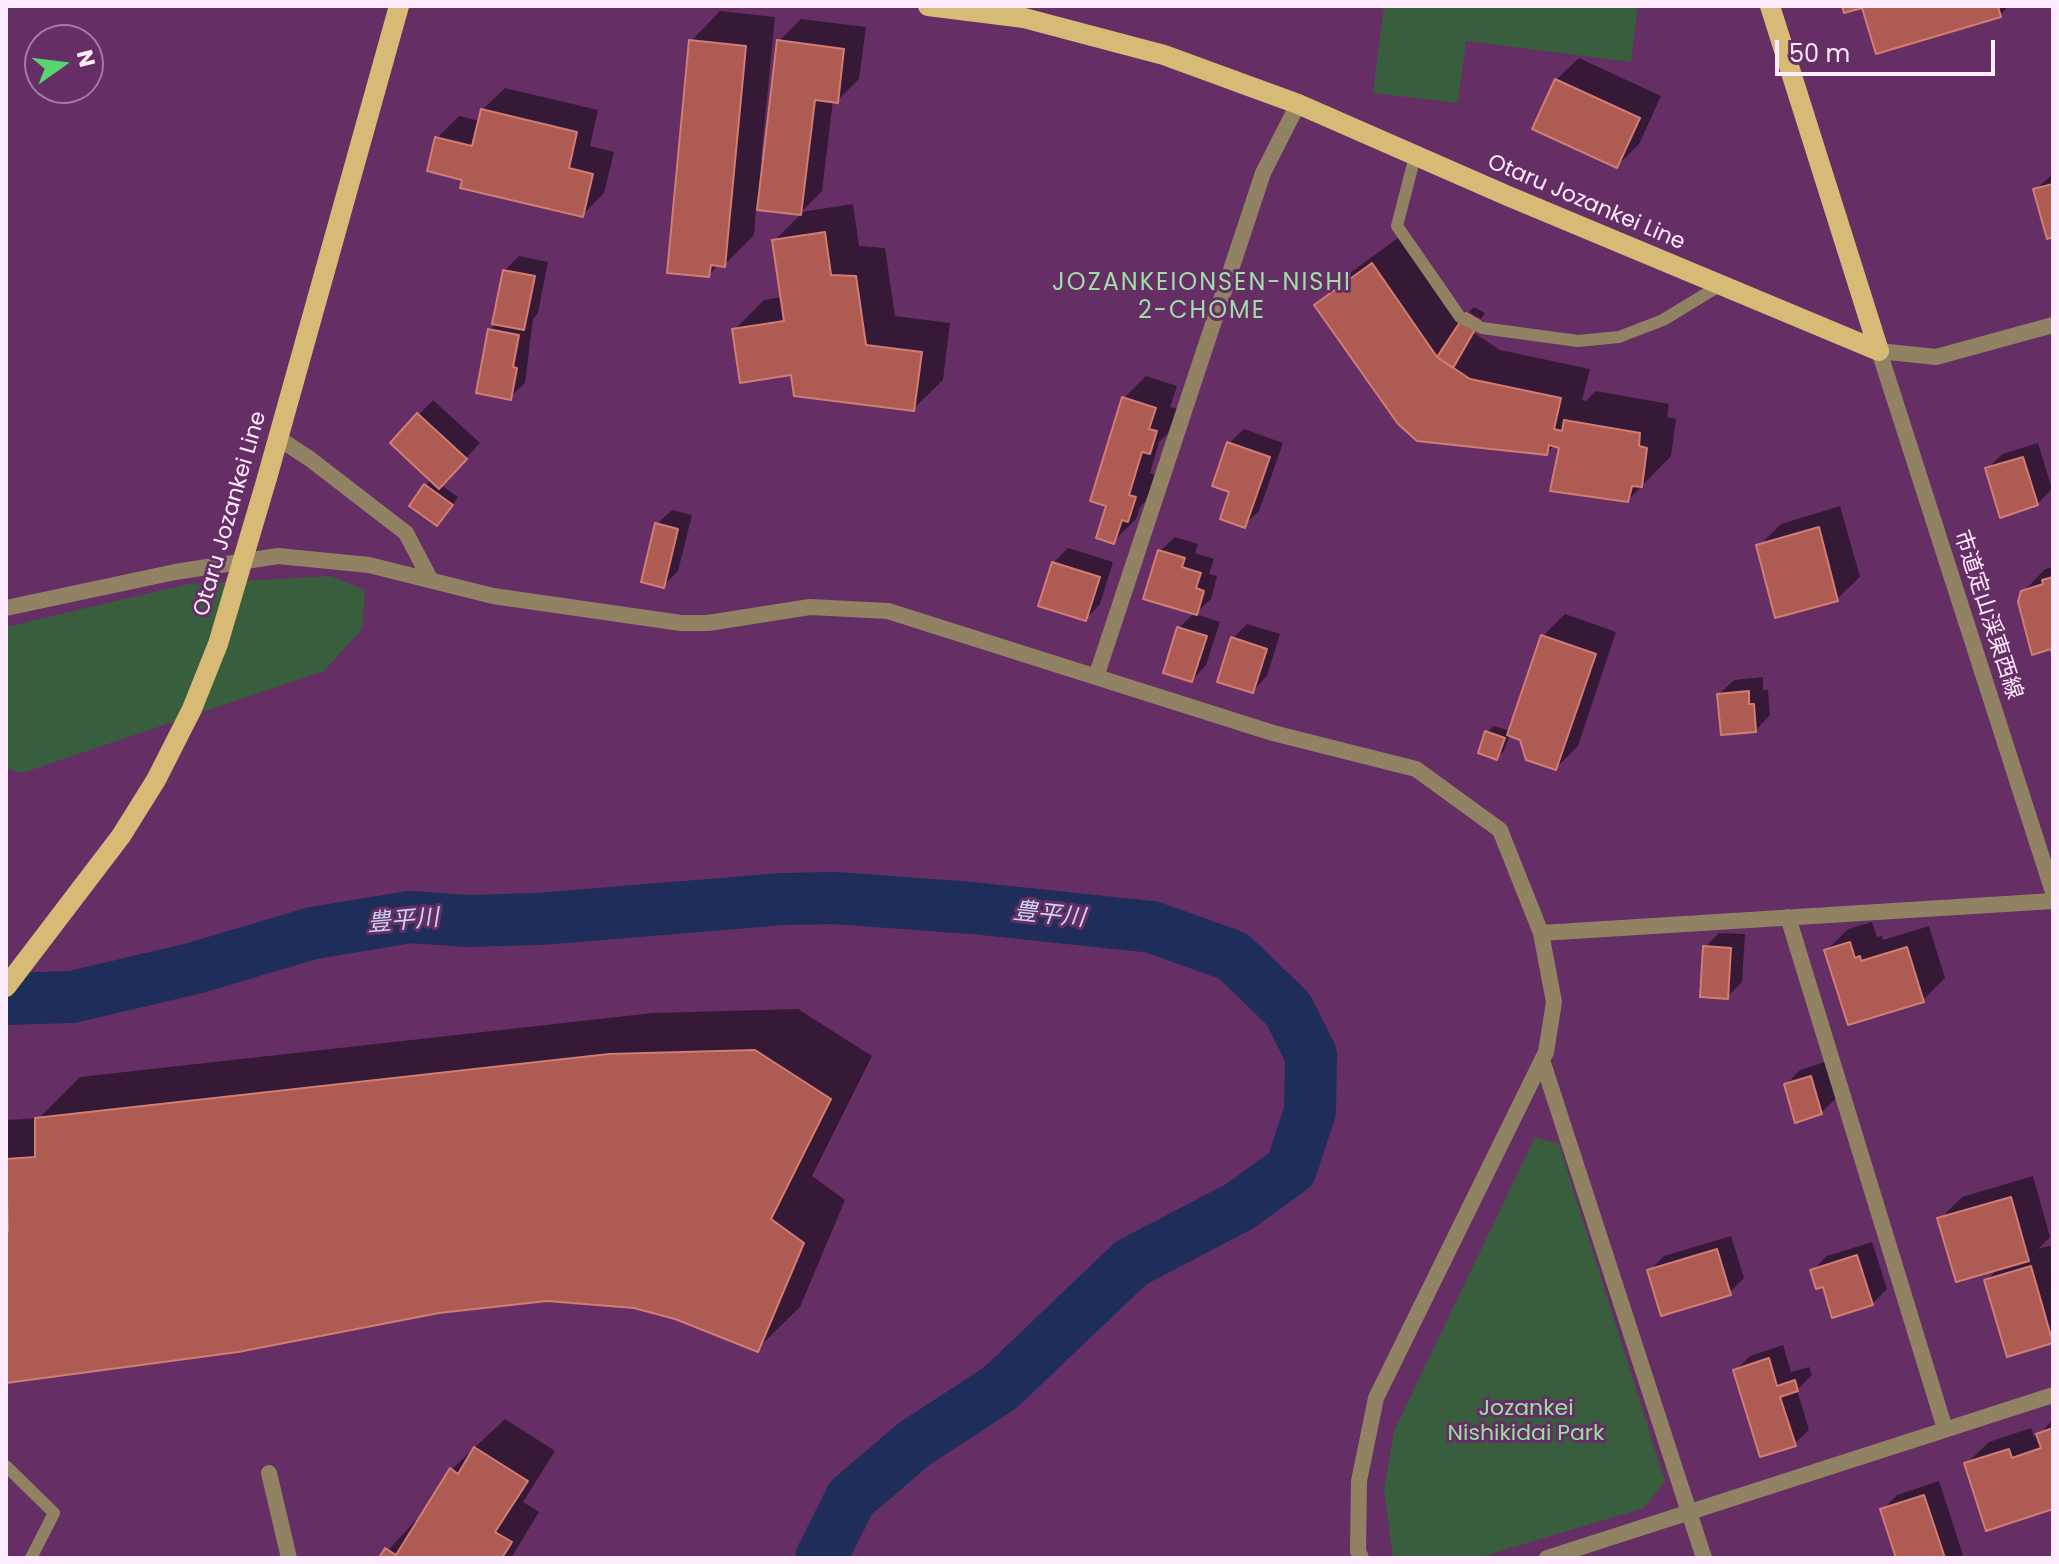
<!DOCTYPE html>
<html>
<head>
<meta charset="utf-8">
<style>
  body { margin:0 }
  #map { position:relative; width:2059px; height:1564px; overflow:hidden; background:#652f65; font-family:Poppins,sans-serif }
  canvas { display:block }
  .frame { position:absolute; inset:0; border:8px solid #feebfd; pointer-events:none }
  .north { position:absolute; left:24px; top:24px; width:80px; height:80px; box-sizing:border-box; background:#652f65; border:2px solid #a27aa2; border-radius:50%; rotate:76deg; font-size:22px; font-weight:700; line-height:32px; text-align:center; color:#feebfd }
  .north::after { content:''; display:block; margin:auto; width:28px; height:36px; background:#59d56f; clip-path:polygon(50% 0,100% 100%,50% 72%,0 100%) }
  .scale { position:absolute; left:1775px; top:40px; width:220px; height:36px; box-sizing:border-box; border:4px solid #feebfd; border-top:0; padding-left:10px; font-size:24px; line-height:28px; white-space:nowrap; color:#feebfd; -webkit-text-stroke:6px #652f65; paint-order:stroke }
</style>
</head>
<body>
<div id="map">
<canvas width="2059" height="1564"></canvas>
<div class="frame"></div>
<div class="north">N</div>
<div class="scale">50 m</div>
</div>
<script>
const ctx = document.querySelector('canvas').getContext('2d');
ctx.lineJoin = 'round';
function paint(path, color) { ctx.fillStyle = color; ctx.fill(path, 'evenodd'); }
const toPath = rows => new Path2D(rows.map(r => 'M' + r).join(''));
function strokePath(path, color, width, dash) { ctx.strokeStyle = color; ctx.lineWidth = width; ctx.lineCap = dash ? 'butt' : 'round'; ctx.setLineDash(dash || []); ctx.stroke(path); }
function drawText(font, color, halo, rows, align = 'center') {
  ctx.font = font + ' Poppins,"Noto Sans JP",sans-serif'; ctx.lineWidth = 6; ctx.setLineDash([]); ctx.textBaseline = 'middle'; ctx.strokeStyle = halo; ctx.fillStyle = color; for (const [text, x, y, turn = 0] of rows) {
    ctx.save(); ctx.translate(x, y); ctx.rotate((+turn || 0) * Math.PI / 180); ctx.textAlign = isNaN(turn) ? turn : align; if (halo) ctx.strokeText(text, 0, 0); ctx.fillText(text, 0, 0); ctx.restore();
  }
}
paint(toPath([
  [1384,6,1638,6,1631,62,1466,41,1458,103,1373,93],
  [330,576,365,590,362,629,324,671,22,773,6,768,6,627,188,584],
  [1535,1137,1559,1144,1665,1481,1644,1508,1477,1558,1393,1558,1384,1490,1394,1431]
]), '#385e3d');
paint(toPath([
  [1864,6,2009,6,2000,15],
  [720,11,775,17,761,160,765,161,779,41,801,19,866,27,859,79,837,101,833,100,822,191,801,212,853,204,859,246,885,248,895,316,950,323,943,380,913,409,793,373,735,329,764,300,782,297,774,241,802,213,756,208,754,235,724,265,719,264,709,275,691,41],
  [1579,58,1661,96,1639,144,1617,166,1556,80],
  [505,88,598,110,590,146,614,152,604,193,582,215,464,178,437,138,459,116,480,121,482,110],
  [2053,174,2053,235,2035,190],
  [1402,235,1462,322,1479,323,1474,333,1500,350,1590,369,1582,400,1586,401,1596,391,1669,404,1667,417,1676,419,1671,456,1628,500,1561,446,1555,445,1546,453,1317,305,1346,276],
  [519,256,548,262,538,313,533,319,525,383,510,397,490,330,497,323,504,271],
  [1474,307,1485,313,1481,319,1469,312],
  [1146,376,1177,386,1170,407,1178,409,1171,430,1159,442,1150,473,1156,475,1149,498,1140,507,1136,519,1114,541,1109,504,1124,398],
  [433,400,480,443,441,485,458,497,444,517,426,485,432,479,392,443],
  [1244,429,1283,443,1259,511,1244,525,1232,490,1229,443],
  [2038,443,2052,489,2037,504,1987,469,2002,454],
  [1840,506,1860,577,1837,599,1759,546,1781,524],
  [672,510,692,515,678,571,664,585,657,524],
  [1175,537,1198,544,1195,553,1214,559,1209,574,1217,576,1211,599,1195,614,1220,622,1206,665,1192,680,1179,628,1194,613,1160,551],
  [1068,548,1113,562,1100,604,1086,619,1053,563],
  [2053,567,2053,650,2023,592,2045,569],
  [1565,614,1616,632,1578,746,1556,768,1522,738,1510,734,1504,751,1497,758,1487,732,1494,726,1510,731,1543,636],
  [1247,624,1280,634,1267,676,1253,691,1232,639],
  [1763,677,1763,690,1768,690,1770,715,1756,730,1719,694,1734,680],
  [1872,922,1877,937,1882,936,1883,940,1929,926,1945,978,1923,1000,1826,951,1848,929],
  [1719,933,1745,934,1742,982,1727,997,1705,947],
  [798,1009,872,1056,812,1176,845,1200,800,1307,757,1349,676,1317,634,1306,547,1299,438,1311,6,1381,6,1120,39,1118,80,1077,653,1013],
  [1825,1062,1836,1098,1821,1113,1786,1085,1800,1070],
  [2033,1176,2050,1237,2038,1249,2053,1245,2053,1340,2008,1354,1986,1281,1999,1268,1940,1219,1962,1197],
  [1731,1236,1744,1278,1729,1293,1649,1271,1664,1256],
  [1872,1242,1887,1289,1872,1304,1824,1284,1812,1271,1827,1256],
  [1783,1345,1791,1372,1809,1367,1812,1375,1797,1390,1809,1430,1794,1444,1735,1371,1750,1356],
  [505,1419,555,1451,523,1502,539,1512,511,1558,381,1558,416,1520,419,1522,451,1470],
  [2053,1419,2053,1507,1966,1464,1989,1442,2031,1428,2034,1437,2039,1435],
  [1939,1481,1963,1555,1960,1558,1898,1558,1883,1509,1897,1495]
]), '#0007');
strokePath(toPath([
  [6,999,72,997,195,968,313,933,410,917,468,921,539,919,783,899,835,898,972,908,1152,927,1233,956,1288,1009,1311,1055,1310,1111,1291,1169,1240,1206,1131,1263,1000,1388,914,1444,851,1498,821,1558]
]), '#1e2d59', 52);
const building = toPath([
  [1842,6,1998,6,2001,17,1876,54,1862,8,1844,13,1842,6],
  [689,40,746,46,725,267,711,265,709,277,667,273,689,40],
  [777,40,844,49,838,103,815,100,801,215,757,210,777,40],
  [1555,79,1640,118,1617,168,1532,129,1555,79],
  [481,109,577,132,569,168,593,174,583,217,460,188,462,180,427,171,435,137,472,146,481,109],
  [2053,184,2053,237,2047,239,2033,189,2053,184],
  [825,232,831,275,856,276,866,345,922,352,914,411,794,396,791,375,740,383,732,329,784,321,772,240,825,232],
  [1372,263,1437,357,1470,379,1561,398,1554,429,1562,431,1564,420,1640,433,1639,446,1647,448,1642,487,1632,486,1628,502,1550,491,1559,448,1549,445,1547,455,1417,441,1398,424,1314,305,1372,263],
  [503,270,535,276,524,330,492,324,503,270],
  [1466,313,1480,321,1453,368,1437,357,1466,313],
  [488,329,519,335,513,367,517,368,511,400,476,393,488,329],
  [1122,397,1156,408,1149,429,1157,431,1150,454,1142,452,1129,495,1136,497,1128,522,1122,520,1114,544,1096,538,1106,506,1090,501,1122,397],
  [417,413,467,459,439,489,390,443,417,413],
  [1227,442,1270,457,1245,528,1220,519,1229,492,1212,486,1227,442],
  [2023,457,2038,505,2000,518,1985,468,2023,457],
  [424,484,453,505,437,526,409,506,424,484],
  [655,523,678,529,664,588,641,582,655,523],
  [1819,527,1838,601,1775,618,1756,545,1819,527],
  [1158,550,1185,558,1182,567,1201,573,1196,588,1204,591,1197,615,1143,599,1158,550],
  [1052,562,1100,577,1086,621,1038,606,1052,562],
  [2053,577,2053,658,2051,649,2032,655,2018,602,2021,591,2043,584,2042,580,2053,577],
  [1177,627,1207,636,1192,682,1163,673,1177,627],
  [1541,635,1596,654,1556,770,1526,760,1520,740,1507,735,1541,635],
  [1231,637,1267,649,1253,693,1217,682,1231,637],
  [1749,691,1749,704,1754,704,1756,732,1721,735,1717,694,1749,691],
  [1485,731,1505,738,1497,760,1478,753,1485,731],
  [1850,942,1855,958,1860,956,1861,961,1907,947,1924,1002,1848,1025,1824,950,1850,942],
  [1703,946,1731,948,1728,999,1700,997,1703,946],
  [755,1050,831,1099,771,1219,804,1243,758,1352,675,1319,634,1308,547,1301,439,1313,238,1352,6,1383,6,1232,8,1232,6,1159,35,1157,35,1118,609,1054,755,1050],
  [1811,1076,1822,1114,1795,1123,1784,1084,1811,1076],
  [2011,1197,2029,1261,1956,1282,1937,1218,2011,1197],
  [1717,1249,1731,1295,1661,1316,1647,1270,1717,1249],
  [1857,1255,1873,1305,1832,1318,1823,1287,1816,1289,1810,1270,1857,1255],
  [2031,1266,2053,1343,2007,1357,1984,1280,2031,1266],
  [1769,1358,1777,1386,1795,1380,1798,1391,1780,1397,1796,1446,1760,1457,1733,1370,1769,1358],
  [2053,1428,2053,1509,1986,1531,1964,1463,2009,1449,2012,1458,2041,1448,2036,1434,2053,1428],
  [474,1447,528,1481,495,1532,512,1542,502,1558,379,1558,385,1548,396,1555,450,1468,458,1474,474,1447],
  [1924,1495,1945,1558,1896,1558,1880,1509,1924,1495]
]);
paint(building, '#ad5b53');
strokePath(building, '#d27d73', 2);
strokePath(toPath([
  [1415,156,1397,226,1460,317,1482,328,1578,341,1619,337,1663,320,1719,286],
  [6,1466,54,1513,31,1558]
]), '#908262', 12);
strokePath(toPath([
  [278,438,310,459,406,533,430,579],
  [6,608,175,572,278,556,369,565,493,596,681,623,708,623,810,607,888,611,1273,733,1416,769,1500,830,1541,933,1554,1002,1546,1052,1376,1398,1359,1481,1358,1551,1361,1558],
  [1096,677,1263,173,1298,104],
  [1788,917,1945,1429],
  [1541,933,2053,901],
  [1542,1060,1704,1558],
  [269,1473,289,1558],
  [1547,1558,2053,1395]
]), '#908262', 16);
strokePath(toPath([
  [2053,325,1936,357,1879,351,2053,892]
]), '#908262', 16);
strokePath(toPath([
  [928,6,1024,18,1164,55,1298,104,1508,196,1879,351],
  [1770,6,1879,351],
  [267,478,399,6]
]), '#d7ba76', 20);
strokePath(toPath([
  [6,987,121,836,156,780,192,709,218,644,267,478]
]), '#d7ba76', 20);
drawText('22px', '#feebfd', '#652f65', [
  ["Otaru Jozankei Line",1586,203,23],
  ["Otaru Jozankei Line",231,514,-74],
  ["市道定山渓東西線",1987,615,72]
]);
drawText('22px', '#99dfa0', '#652f65', [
  ["Jozankei",1526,1409],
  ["Nishikidai Park",1526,1434]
]);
ctx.letterSpacing = '2px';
drawText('24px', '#a0dea6', '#652f65', [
  ["JOZANKEIONSEN-NISHI",1202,284],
  ["2-CHOME",1202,312]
]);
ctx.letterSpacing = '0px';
drawText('italic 24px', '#c8d5f4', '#652f65', [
  ["豊平川",1049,916,6],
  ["豊平川",403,922,-5]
]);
</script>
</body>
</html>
